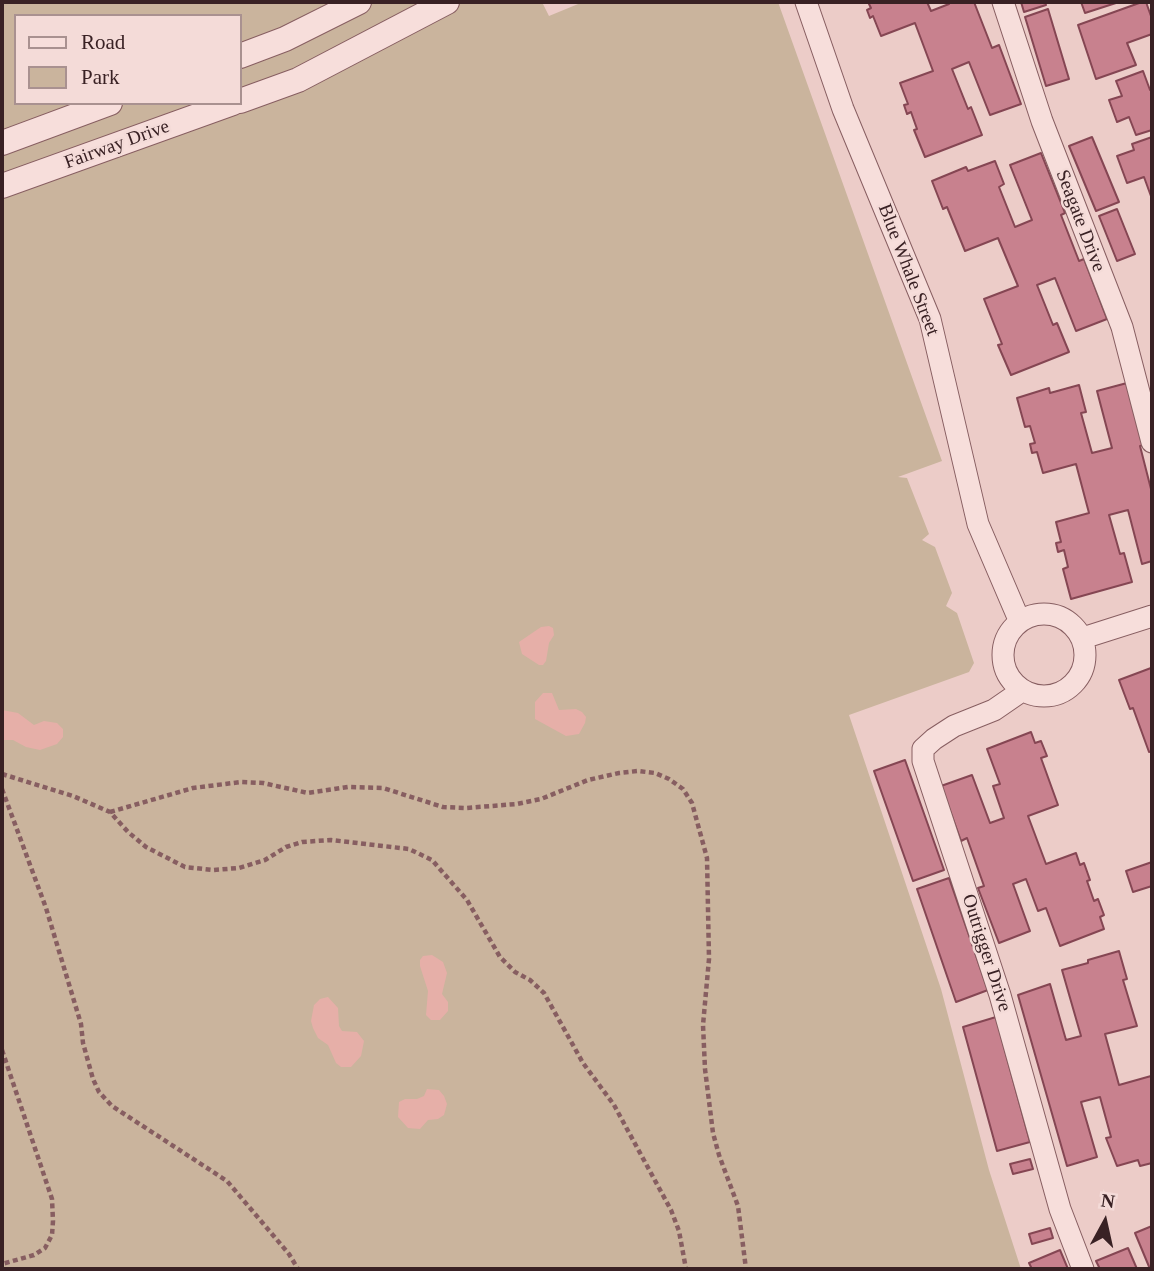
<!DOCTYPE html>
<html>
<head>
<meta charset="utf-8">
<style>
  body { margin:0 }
  #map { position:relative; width:1154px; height:1271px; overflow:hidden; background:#ecccc8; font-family:Georgia,serif }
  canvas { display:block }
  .frame { position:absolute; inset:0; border:4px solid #392124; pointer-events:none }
  .legend { position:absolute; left:14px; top:14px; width:228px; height:91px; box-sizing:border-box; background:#f4dbd8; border:2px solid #a99190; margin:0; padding:9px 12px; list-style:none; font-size:21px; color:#392124 }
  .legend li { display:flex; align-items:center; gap:14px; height:35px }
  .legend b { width:35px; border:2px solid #a99190 }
  .north { position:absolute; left:1070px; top:1187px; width:70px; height:70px; -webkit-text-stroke:5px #f4dbd8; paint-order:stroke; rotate:8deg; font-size:19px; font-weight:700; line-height:28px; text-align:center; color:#392124 }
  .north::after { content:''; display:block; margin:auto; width:24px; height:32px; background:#392124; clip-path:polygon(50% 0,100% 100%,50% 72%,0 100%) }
</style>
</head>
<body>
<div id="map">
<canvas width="1154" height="1271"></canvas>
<div class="frame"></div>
<ul class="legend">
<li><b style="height:9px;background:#f7dedb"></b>Road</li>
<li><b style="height:19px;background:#cab49d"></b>Park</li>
</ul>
<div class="north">N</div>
</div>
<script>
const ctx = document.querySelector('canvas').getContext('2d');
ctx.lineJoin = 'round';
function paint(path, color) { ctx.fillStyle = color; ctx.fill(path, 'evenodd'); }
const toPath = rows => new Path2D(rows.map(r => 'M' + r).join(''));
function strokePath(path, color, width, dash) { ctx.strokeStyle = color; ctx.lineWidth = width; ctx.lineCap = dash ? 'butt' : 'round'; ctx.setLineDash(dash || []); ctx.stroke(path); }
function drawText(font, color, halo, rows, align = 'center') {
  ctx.font = font + ' Georgia,serif'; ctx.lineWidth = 5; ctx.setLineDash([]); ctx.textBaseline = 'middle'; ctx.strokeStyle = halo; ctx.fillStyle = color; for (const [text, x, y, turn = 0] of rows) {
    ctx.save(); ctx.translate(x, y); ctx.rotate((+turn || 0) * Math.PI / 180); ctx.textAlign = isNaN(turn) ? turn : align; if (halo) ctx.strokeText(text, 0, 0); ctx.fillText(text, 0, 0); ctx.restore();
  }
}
paint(toPath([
  [2,2,542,2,549,16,583,2,778,2,942,461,898,477,907,478,929,534,922,540,935,547,952,593,946,606,957,613,974,663,969,672,849,715,941,989,989,1170,1021,1269,2,1269],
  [16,16,240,16,240,103,16,103]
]), '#cab49d');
paint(toPath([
  [549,626,553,628,554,635,549,643,546,661,543,665,539,665,522,654,519,642,541,627],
  [543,693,552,693,559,710,576,709,582,712,586,717,585,723,579,734,566,736,535,719,535,702],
  [2,710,18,713,34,725,44,721,57,723,63,729,63,737,57,744,40,750,26,747,13,740,2,740],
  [432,955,443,962,447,973,442,994,448,1002,448,1011,440,1020,431,1020,426,1015,428,991,420,966,420,960,423,956],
  [328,997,338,1008,339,1026,342,1031,357,1032,364,1041,361,1056,351,1067,341,1067,336,1063,328,1045,318,1038,313,1028,311,1021,314,1005,320,999],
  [427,1089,439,1090,444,1096,447,1104,444,1115,438,1119,428,1120,420,1129,408,1128,398,1117,399,1102,405,1099,417,1099,424,1096]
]), '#e6afa8');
const building = toPath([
  [868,2,927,2,931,11,949,4,948,2,974,2,992,48,999,45,1021,104,990,115,969,62,952,69,968,109,971,107,982,135,925,157,914,130,917,129,911,112,907,114,904,105,908,104,900,83,933,71,915,23,881,36,873,16,870,18,867,10,871,8,868,2],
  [1021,2,1045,2,1046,5,1024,12,1021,2],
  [1081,2,1119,2,1085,13,1081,2],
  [1142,2,1146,2,1152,19,1152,34,1127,43,1136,65,1096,79,1078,25,1142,2],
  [1048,9,1069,79,1046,86,1025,17,1048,9],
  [1143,71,1150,90,1152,89,1152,130,1136,135,1129,117,1117,122,1109,100,1122,96,1116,81,1143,71],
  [1092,137,1119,202,1096,211,1069,146,1092,137],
  [1152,137,1152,199,1144,177,1127,183,1117,156,1134,150,1132,144,1152,137],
  [1041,153,1065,213,1061,215,1079,261,1084,259,1107,319,1076,331,1055,278,1037,285,1053,325,1057,323,1069,352,1011,375,998,345,1002,344,984,299,1018,286,998,238,965,251,947,207,943,209,932,181,966,167,968,171,995,161,1004,184,999,187,1015,227,1032,220,1010,165,1041,153],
  [1117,209,1135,254,1117,261,1099,216,1117,209],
  [1127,383,1144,445,1140,446,1152,493,1152,561,1142,564,1128,510,1109,515,1120,554,1124,553,1132,582,1071,599,1063,569,1068,567,1064,550,1058,552,1056,543,1061,542,1056,522,1089,513,1076,464,1043,473,1037,452,1032,453,1030,444,1035,443,1030,426,1025,427,1017,398,1049,388,1050,393,1079,385,1086,412,1081,413,1092,453,1112,448,1097,391,1127,383],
  [1151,668,1152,751,1149,752,1133,708,1130,709,1119,680,1151,668],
  [1031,732,1035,743,1041,741,1047,756,1041,758,1058,805,1028,816,1046,864,1076,853,1080,865,1084,863,1090,880,1087,881,1094,901,1098,899,1104,915,1100,917,1104,929,1060,946,1046,908,1038,911,1026,879,1013,884,1030,931,999,943,978,888,984,886,967,838,961,841,941,786,972,775,990,823,1004,818,993,786,1000,784,987,749,1031,732],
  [905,760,944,870,913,881,874,771,905,760],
  [1152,862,1152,886,1133,892,1126,871,1152,862],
  [949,878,988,990,956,1002,917,889,949,878],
  [1119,951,1127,979,1123,980,1137,1026,1105,1034,1119,1085,1151,1076,1152,1163,1140,1166,1138,1160,1117,1166,1106,1138,1111,1137,1100,1097,1081,1102,1097,1157,1067,1166,1018,995,1050,984,1066,1040,1081,1036,1062,970,1088,963,1088,960,1119,951],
  [996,1017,1030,1142,997,1151,963,1027,996,1017],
  [1030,1159,1033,1169,1013,1174,1010,1164,1030,1159],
  [1152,1226,1152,1269,1150,1269,1135,1233,1152,1226],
  [1050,1228,1053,1238,1032,1244,1029,1234,1050,1228],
  [1128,1248,1137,1269,1100,1269,1096,1261,1128,1248],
  [1060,1250,1068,1269,1032,1269,1029,1263,1060,1250]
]);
paint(building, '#c8818e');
strokePath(building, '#854653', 2);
const minor = toPath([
  [806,2,843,109,930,319,978,524,1020,622],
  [1003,2,1042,121,1122,327,1152,442],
  '1003 655a41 41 0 1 1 82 0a41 41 0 1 1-82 0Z',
  [1083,638,1152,616],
  [1023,690,994,710,954,726,934,739,923,749,923,761,1000,995,1060,1209,1083,1269]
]);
const tertiary = toPath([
  [240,56,285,39,359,2],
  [240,101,298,80,447,2],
  [2,143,110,103],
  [2,186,233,103]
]);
strokePath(minor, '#875e61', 23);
strokePath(tertiary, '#875e61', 26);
strokePath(toPath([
  [2,774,73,796,110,812,128,832,146,847,185,867,213,870,239,868,265,860,286,847,302,842,331,840,409,849,432,860,467,900,500,957,515,972,530,980,544,993,583,1063,614,1105,671,1210,679,1231,686,1269],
  [2,789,46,908,81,1024,83,1043,93,1079,99,1092,112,1106,227,1181,289,1254,298,1269],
  [110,812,193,788,241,782,263,783,308,793,348,787,383,788,443,807,466,808,517,804,541,799,588,780,619,773,638,771,655,773,669,779,683,789,692,803,707,858,709,959,703,1025,705,1069,713,1133,719,1155,738,1206,746,1269],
  [2,1050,52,1199,53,1221,52,1235,45,1248,34,1255,2,1264]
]), '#875e61', 4.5, [5, 3.5]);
strokePath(minor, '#f7dedb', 21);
strokePath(tertiary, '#f7dedb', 24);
drawText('19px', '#392124', '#f4dbd8', [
  ["Fairway Drive",117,145,-20],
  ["Seagate Drive",1080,221,69],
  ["Blue Whale Street",908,270,69],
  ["Outrigger Drive",986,953,72]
]);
</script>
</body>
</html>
